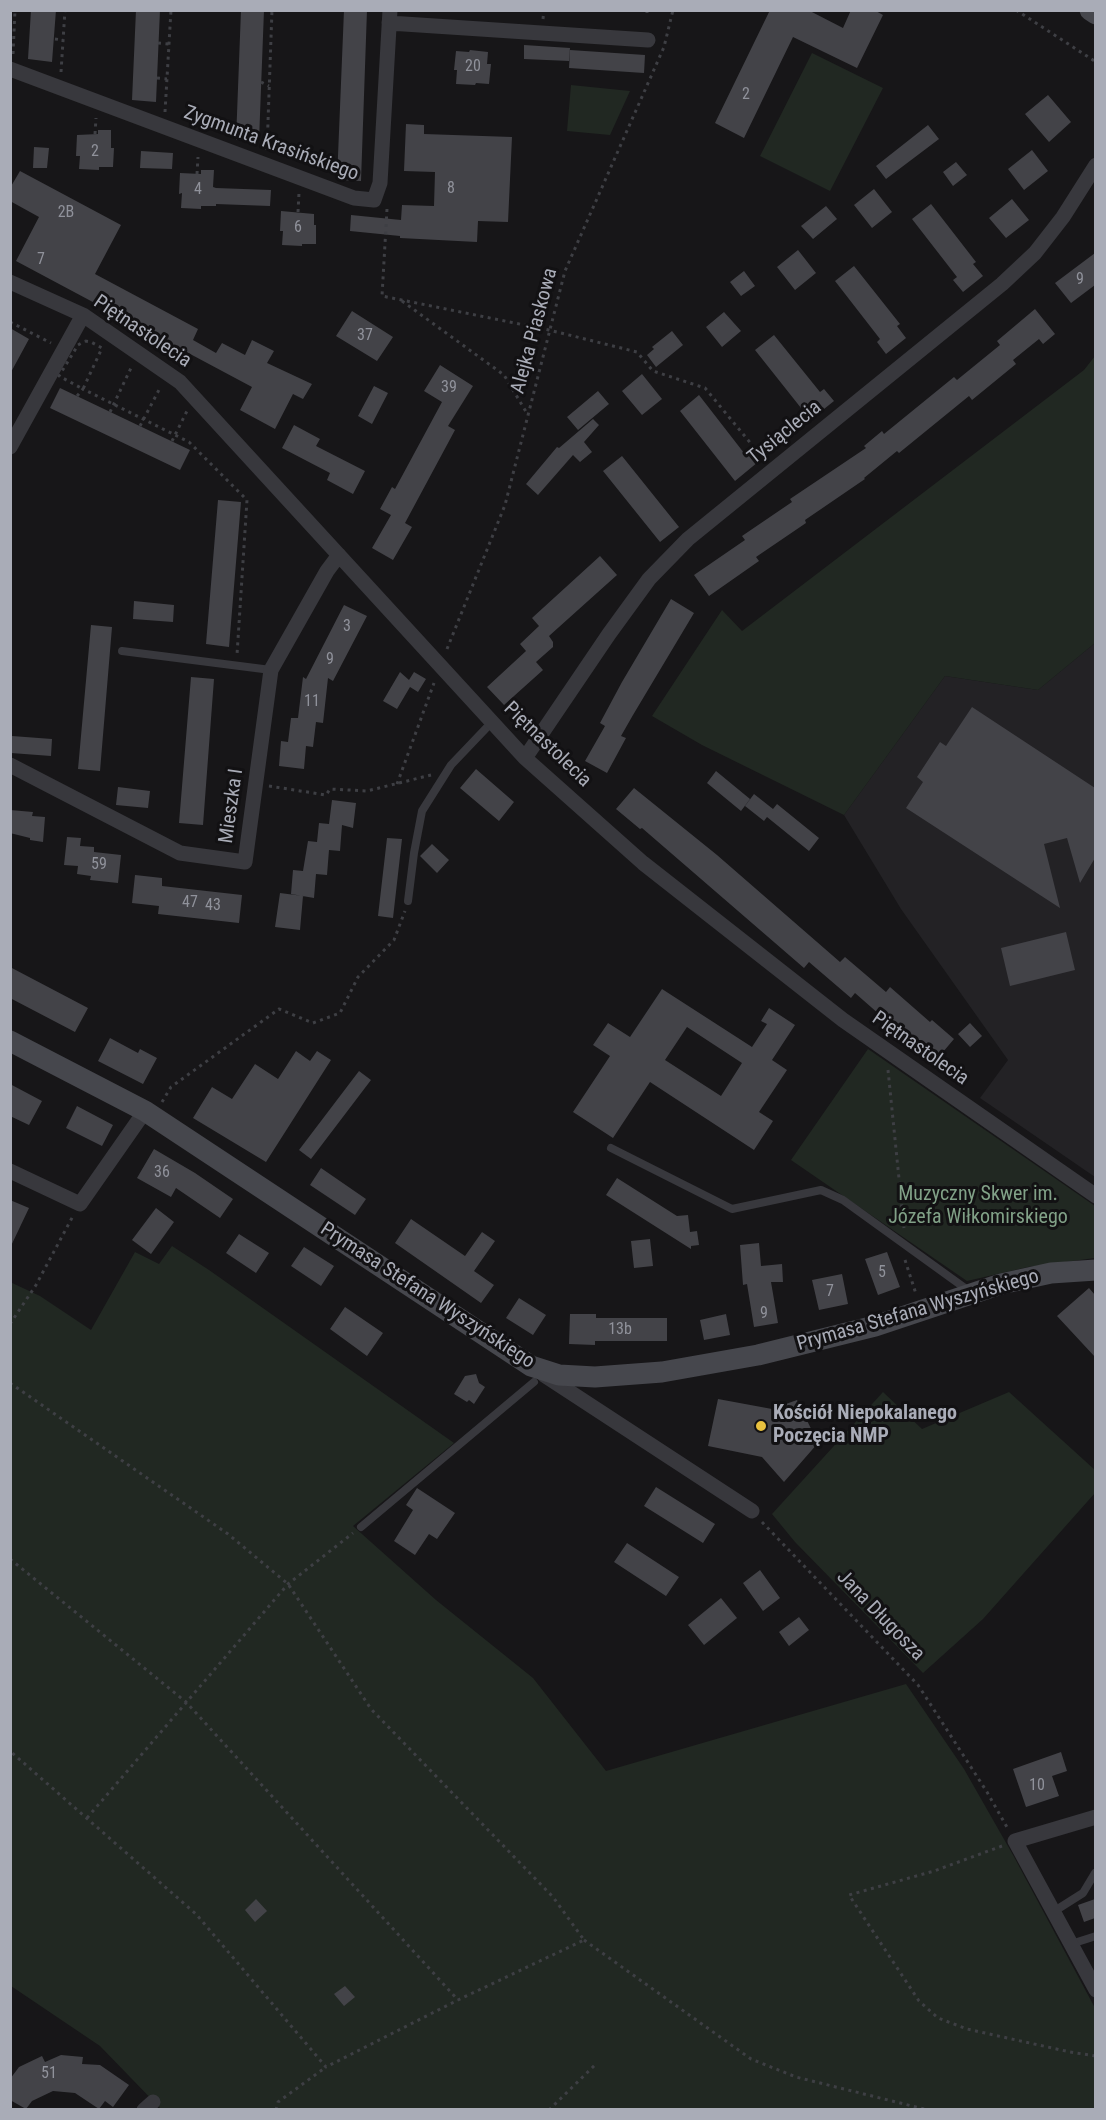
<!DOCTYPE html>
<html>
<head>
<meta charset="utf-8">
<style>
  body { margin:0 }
  #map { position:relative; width:1106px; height:2120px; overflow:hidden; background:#171618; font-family:"Roboto Condensed",sans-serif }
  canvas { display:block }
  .frame { position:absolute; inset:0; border:12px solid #a9acb7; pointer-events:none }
</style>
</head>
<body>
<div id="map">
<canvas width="1106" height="2120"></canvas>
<div class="frame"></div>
</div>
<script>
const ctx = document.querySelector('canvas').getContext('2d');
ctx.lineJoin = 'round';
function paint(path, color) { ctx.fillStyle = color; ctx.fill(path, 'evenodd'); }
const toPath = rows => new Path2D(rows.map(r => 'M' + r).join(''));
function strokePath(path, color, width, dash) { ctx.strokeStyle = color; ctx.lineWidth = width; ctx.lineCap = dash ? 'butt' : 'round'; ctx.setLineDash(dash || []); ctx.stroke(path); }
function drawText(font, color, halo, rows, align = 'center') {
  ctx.font = font + ' "Roboto Condensed",sans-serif'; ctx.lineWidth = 6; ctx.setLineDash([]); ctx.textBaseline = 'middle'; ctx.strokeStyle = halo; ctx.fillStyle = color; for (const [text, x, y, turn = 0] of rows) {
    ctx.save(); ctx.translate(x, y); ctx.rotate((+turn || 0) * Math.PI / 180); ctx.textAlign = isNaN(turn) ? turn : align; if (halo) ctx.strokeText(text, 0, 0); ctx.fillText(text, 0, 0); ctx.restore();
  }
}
paint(toPath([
  [1095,643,1095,1177,980,1098,1008,1060,901,909,844,815,945,676,1038,690]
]), '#232225');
paint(toPath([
  [812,53,883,88,830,191,760,156],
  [571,85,630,91,610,135,567,131],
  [1095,356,1095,643,1038,690,945,676,844,815,702,745,652,716,722,610,742,631,1084,370],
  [868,1049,1095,1206,1095,1258,1028,1267,967,1281,791,1160],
  [172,1246,209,1270,454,1443,353,1526,436,1600,533,1678,606,1771,906,1684,964,1769,1013,1855,1095,2008,1095,2109,161,2109,100,2046,11,1986,10,1282,40,1296,91,1330,135,1252,159,1264],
  [883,1392,922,1429,1009,1392,1095,1470,1095,1493,983,1619,923,1673,795,1542,772,1514]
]), '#212822');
paint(toPath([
  [31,10,56,10,52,62,28,59],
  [136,10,160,10,156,102,132,100],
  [241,10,264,10,259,141,236,140],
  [344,10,367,10,361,181,337,180],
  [770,10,808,10,843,28,851,10,874,10,883,15,857,68,793,37,744,138,715,123],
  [524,45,570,48,569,61,524,59],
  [470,50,488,52,487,64,491,64,489,84,476,83,475,85,456,84,457,70,454,70,456,51,469,52],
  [570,50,645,55,644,73,569,68],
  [1048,95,1071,122,1049,142,1025,114],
  [406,124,424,125,424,134,512,137,508,222,478,221,477,242,400,238,400,236,350,231,351,215,401,220,402,205,434,206,435,172,404,171],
  [928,125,939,139,886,179,876,166],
  [98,130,111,130,111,148,114,148,113,167,99,167,99,170,79,169,80,156,76,156,77,135,98,134],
  [34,147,49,148,47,168,33,168],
  [1032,150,1048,171,1024,190,1008,169],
  [141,151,173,153,172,169,140,168],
  [956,162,967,175,953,186,943,172],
  [201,170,214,170,213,187,216,188,271,190,270,206,216,204,216,206,201,206,201,209,181,208,182,193,179,194,180,173,201,174],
  [20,171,121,225,95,274,198,329,193,340,216,353,222,343,245,355,252,340,274,351,267,363,312,384,303,399,293,394,275,429,240,410,252,387,16,261,39,217,10,201,10,188],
  [874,189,892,212,872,228,854,205],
  [1012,199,1029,220,1006,238,989,218],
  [931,204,976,262,973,264,983,276,963,292,953,280,957,277,912,219],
  [826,206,837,219,813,239,801,226],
  [281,211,314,214,314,225,316,225,316,244,302,244,302,246,282,245,283,231,280,231],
  [798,250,816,273,795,290,777,267],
  [1095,253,1095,285,1071,303,1055,283],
  [854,266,900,324,897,326,906,338,886,354,877,342,880,339,835,281],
  [744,271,755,286,741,296,730,282],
  [1035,309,1055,334,1043,344,1039,339,1013,360,1016,364,972,400,969,396,899,453,897,451,864,478,865,479,805,520,806,523,756,557,759,561,709,596,694,575,745,540,742,536,792,502,790,499,866,448,864,446,882,431,884,434,954,377,957,380,1000,345,997,341],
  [352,311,393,337,377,361,336,336],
  [724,312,741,331,722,347,706,327],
  [10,328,29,339,10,374],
  [672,331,683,345,656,367,647,355,654,349,652,347],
  [774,335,820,392,824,389,834,401,814,417,804,405,801,408,755,350],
  [440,365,473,386,448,426,455,430,405,523,412,527,393,560,372,548,391,515,380,509,392,487,395,489,442,402,424,391],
  [642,374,662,399,642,415,622,391],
  [374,386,388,393,372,424,358,416],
  [60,388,190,450,180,470,50,408],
  [598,391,609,404,578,430,567,417],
  [699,395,744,453,749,450,758,462,735,481,680,411],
  [593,419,599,425,584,442,592,452,580,462,573,455,538,495,526,484,557,447,559,448],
  [294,425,320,439,316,446,365,471,353,494,327,480,330,473,282,448],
  [622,456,679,527,660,542,603,471],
  [218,500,241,502,229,647,206,644],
  [600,556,617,575,549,636,553,642,553,647,536,662,543,670,504,705,487,687,526,651,520,644,539,626,532,618],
  [671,599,694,613,633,715,621,736,626,738,607,773,585,761,605,726,600,723,622,682],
  [134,601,174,605,173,622,133,619],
  [344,605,367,616,333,681,328,678,323,723,316,722,313,747,306,746,304,769,279,766,281,741,288,742,291,718,298,718,303,677,306,679],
  [91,625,112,627,100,771,78,769],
  [400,672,409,680,414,672,426,679,418,692,410,687,397,709,383,701],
  [191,677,214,679,203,825,179,823],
  [972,707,1095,788,1095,858,1080,883,1067,838,1044,844,1060,908,906,808,923,782,917,777,940,742,946,746],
  [12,736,52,739,51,756,11,753],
  [476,769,514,802,499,821,460,788],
  [716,771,750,799,741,811,707,783],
  [118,787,150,791,148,808,116,805],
  [634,788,717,855,840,962,845,957,886,992,890,987,930,1022,932,1020,954,1039,937,1059,898,1026,896,1029,855,993,851,998,809,962,804,968,642,828,640,829,616,809],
  [754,794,773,809,777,804,819,838,809,851,767,817,764,821,745,806],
  [332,800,356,803,353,828,342,825,340,851,329,850,327,875,316,874,314,898,291,894,293,870,303,871,308,841,317,842,319,823,329,824],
  [10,810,33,812,32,816,45,817,43,842,30,840,30,838,10,833],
  [67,837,81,838,80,846,94,847,94,852,121,855,118,883,90,880,91,876,77,874,78,866,64,865],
  [387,838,402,839,393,918,378,916],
  [432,844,449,860,437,873,420,856],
  [135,875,162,878,162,886,242,895,239,923,158,914,159,906,132,903],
  [280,893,303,896,300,930,275,927],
  [1066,932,1075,970,1010,986,1001,948],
  [10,967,88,1008,75,1032,10,998],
  [662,989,752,1047,767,1024,761,1021,769,1008,795,1025,772,1060,787,1070,759,1112,773,1121,754,1150,650,1082,613,1138,573,1112,610,1056,593,1045,608,1023,630,1037],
  [687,1027,742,1063,721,1096,665,1060],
  [970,1023,982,1036,970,1047,958,1034],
  [110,1038,138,1053,140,1049,157,1058,143,1084,98,1061],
  [296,1051,310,1061,317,1051,331,1060,266,1162,193,1118,212,1087,232,1099,255,1064,278,1079],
  [359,1071,371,1080,311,1159,299,1150],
  [10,1084,42,1101,29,1125,10,1116],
  [77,1106,113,1125,102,1146,66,1128],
  [154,1149,195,1173,233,1199,220,1218,176,1188,171,1197,137,1178],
  [321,1168,366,1199,355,1215,310,1185],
  [617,1178,677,1216,688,1215,690,1232,697,1231,699,1245,691,1246,691,1249,606,1195],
  [10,1200,29,1208,10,1248],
  [156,1208,174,1222,151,1254,132,1240],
  [411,1219,465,1256,482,1232,495,1241,474,1271,494,1285,481,1303,395,1243],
  [239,1234,269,1253,256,1273,226,1253],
  [650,1239,653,1266,634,1268,631,1241],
  [759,1243,761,1266,782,1264,783,1282,771,1282,778,1323,754,1327,747,1284,743,1285,740,1245],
  [304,1247,334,1266,321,1286,291,1266],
  [887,1252,900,1287,878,1295,865,1259],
  [842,1274,848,1304,819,1310,812,1280],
  [1089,1288,1095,1295,1095,1357,1057,1316],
  [519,1298,546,1315,533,1335,506,1318],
  [345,1307,383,1333,367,1356,330,1329],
  [570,1314,596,1314,596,1318,667,1318,667,1341,595,1341,595,1345,569,1344],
  [726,1314,730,1335,704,1340,700,1320],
  [476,1374,479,1383,485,1387,474,1404,469,1400,467,1402,454,1394,465,1376],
  [718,1399,772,1409,797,1400,818,1443,784,1482,762,1457,708,1446],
  [656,1487,715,1524,703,1543,644,1506],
  [417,1488,455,1513,437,1539,429,1534,415,1555,394,1541,413,1510,406,1505],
  [627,1543,679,1577,666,1596,614,1562],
  [760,1570,780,1598,763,1611,743,1583],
  [721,1598,737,1618,704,1645,688,1625],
  [799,1617,809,1630,789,1646,779,1632],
  [1061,1752,1067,1771,1052,1776,1059,1796,1026,1807,1013,1769],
  [256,1899,267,1911,255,1922,245,1910],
  [1095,1899,1095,1918,1084,1922,1078,1905],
  [345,1986,355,1997,344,2006,334,1994],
  [61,2055,83,2057,82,2064,100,2065,129,2085,113,2107,105,2101,99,2109,75,2093,53,2091,32,2101,26,2109,10,2100,10,2079,19,2067,42,2056,45,2062]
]), '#434348');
strokePath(toPath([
  [1016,10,1096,62],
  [647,13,647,10],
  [543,19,544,10],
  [55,39,63,40],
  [158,43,169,44],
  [13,54,15,10],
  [61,72,65,10],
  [157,78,167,79],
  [261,82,269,86],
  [165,112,171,10],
  [95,134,96,118],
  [267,150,272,10],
  [197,174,198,157],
  [387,209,382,296,549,330,637,352,653,371,705,388,762,457],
  [298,212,299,193],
  [402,301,504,375,528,415],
  [10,322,51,343],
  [85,341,91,342,102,348,83,389,59,376,78,345,85,341],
  [77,396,83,389,189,442,247,500,237,655],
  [110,412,131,368],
  [140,426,160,388],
  [172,441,187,411],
  [447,649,505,505,565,271,664,47,673,10],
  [397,784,434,683],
  [269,786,326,795,330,789,367,791,431,775],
  [888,1070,904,1228],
  [162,1102,171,1087,279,1009,313,1023,340,1013,358,977,394,940,405,911],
  [905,1260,916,1294],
  [10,1324,36,1285,73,1216],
  [10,1383,228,1534,288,1584,371,1709,553,1897,584,1940,458,2000,326,2067,196,1914,10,1751],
  [762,1522,918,1685,987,1792,1008,1829],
  [10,1559,186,1702,458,2000],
  [87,1818,288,1584,353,1533],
  [1002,1846,934,1871,849,1895,919,2001,938,2018,967,2029,1070,2052,1096,2056],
  [584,1940,751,2059,796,2077,928,2110],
  [276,2110,278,2102,326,2067],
  [549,2110,595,2065]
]), '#3e3f44', 3, [3, 4.5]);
strokePath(toPath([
  [122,651,271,670],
  [408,901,414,853,422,811,451,765,492,722],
  [611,1148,732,1209,821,1190,843,1200,969,1291],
  [361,1527,534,1382],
  [1053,1912,1083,1893,1095,1873],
  [1071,1944,1096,1936]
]), '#38383d', 8);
strokePath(toPath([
  [389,23,648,40],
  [10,69,354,198,374,200,380,183,390,10],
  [10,282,83,315,180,382,525,758,643,863,843,1020,1096,1196],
  [10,447,83,315],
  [525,758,609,634,649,579,688,539,1002,284,1035,253,1063,217,1096,165],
  [10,765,180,853,245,862,271,670,327,571,339,555],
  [10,1171,80,1204,145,1111],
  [544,1375,752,1511],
  [1096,1817,1015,1841,1096,1990],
  [144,2110,153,2102]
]), '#38383d', 15);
strokePath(toPath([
  [1090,10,1096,14],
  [10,1041,145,1111,531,1366,559,1375,595,1377,662,1372,758,1355,875,1326,1001,1284,1051,1273,1096,1270]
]), '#46474d', 21);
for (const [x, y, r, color] of [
  [761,1426,6,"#e8c13f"]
]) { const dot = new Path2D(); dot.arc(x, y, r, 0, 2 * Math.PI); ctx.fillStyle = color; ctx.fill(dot); strokePath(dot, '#121113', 2); }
drawText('16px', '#90929b', null, [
  ["20",473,67],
  ["2",746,95],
  ["2",95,152],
  ["8",451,189],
  ["4",198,190],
  ["2B",66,213],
  ["6",298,228],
  ["7",41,260],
  ["9",1080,280],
  ["37",365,336],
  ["39",449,388],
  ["3",347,627],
  ["9",330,660],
  ["11",312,702],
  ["59",99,865],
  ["47",190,903],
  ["43",213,906],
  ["36",162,1173],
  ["5",882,1273],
  ["7",830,1292],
  ["9",764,1314],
  ["13b",620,1330],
  ["10",1037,1786],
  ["51",49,2074]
]);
drawText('20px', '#a9acb7', '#121113', [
  ["Zygmunta Krasińskiego",271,144,20],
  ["Alejka Piaskowa",535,331,-75],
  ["Piętnastolecia",142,332,34],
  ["Tysiąclecia",785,433,-39],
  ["Piętnastolecia",547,745,44],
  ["Mieszka I",232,806,-82],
  ["Piętnastolecia",920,1049,35],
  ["Prymasa Stefana Wyszyńskiego",427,1296,33],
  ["Prymasa Stefana Wyszyńskiego",918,1311,-16],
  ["Jana Długosza",880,1616,46]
]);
drawText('20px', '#81a187', '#121113', [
  ["Muzyczny Skwer im.",978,1195],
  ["Józefa Wiłkomirskiego",978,1218]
]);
drawText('bold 20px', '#a9acb7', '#121113', [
  ["Kościół Niepokalanego",773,1414],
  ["Poczęcia NMP",773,1437]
], 'left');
</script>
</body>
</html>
